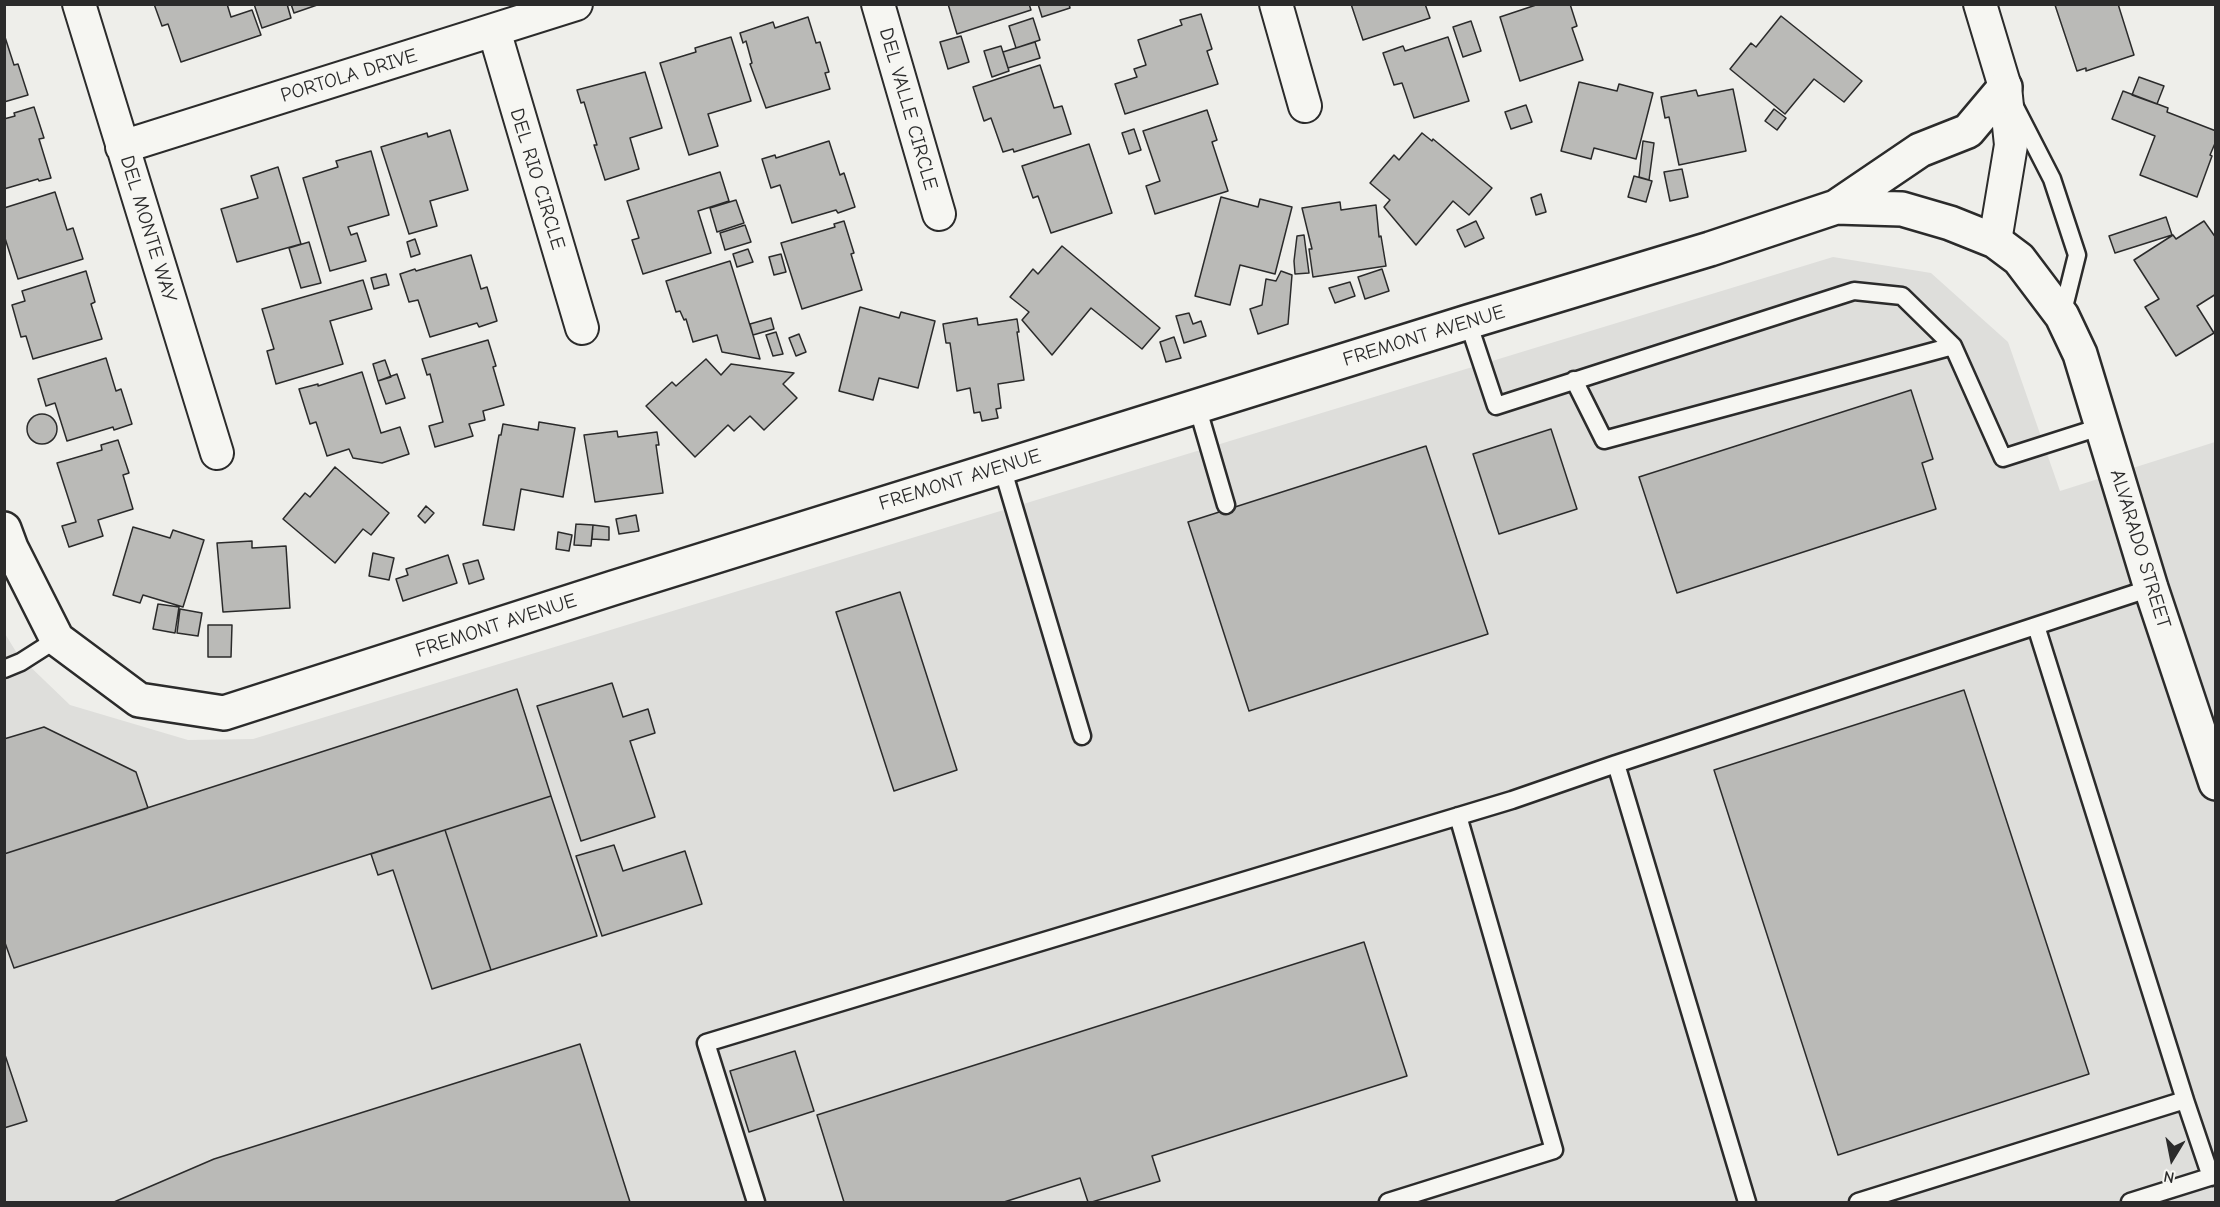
<!DOCTYPE html>
<html>
<head>
<meta charset="utf-8">
<style>
  body { margin:0 }
  #map { position:relative; width:2220px; height:1207px; overflow:hidden; background:#eeeeea; font-family:"Comic Neue",sans-serif }
  canvas { display:block }
  .frame { position:absolute; inset:0; border:6px solid #2b2b2b; pointer-events:none }
  .north { position:absolute; left:2142px; top:1129px; width:60px; height:60px; -webkit-text-stroke:4px #f6f6f2; paint-order:stroke; rotate:190deg; font-size:16px; font-weight:700; line-height:24px; text-align:center; color:#2b2b2b }
  .north::after { content:''; display:block; margin:auto; width:21px; height:27px; background:#2b2b2b; clip-path:polygon(50% 0,100% 100%,50% 72%,0 100%) }
</style>
</head>
<body>
<div id="map">
<canvas width="2220" height="1207"></canvas>
<div class="frame"></div>
<div class="north">N</div>
</div>
<script>
const ctx = document.querySelector('canvas').getContext('2d');
ctx.lineJoin = 'round';
function paint(path, color) { ctx.fillStyle = color; ctx.fill(path, 'evenodd'); }
const toPath = rows => new Path2D(rows.map(r => 'M' + r).join(''));
function strokePath(path, color, width, dash) { ctx.strokeStyle = color; ctx.lineWidth = width; ctx.lineCap = dash ? 'butt' : 'round'; ctx.setLineDash(dash || []); ctx.stroke(path); }
function drawText(font, color, halo, rows, align = 'center') {
  ctx.font = font + ' "Comic Neue",sans-serif'; ctx.lineWidth = 4.5; ctx.setLineDash([]); ctx.textBaseline = 'middle'; ctx.strokeStyle = halo; ctx.fillStyle = color; for (const [text, x, y, turn = 0] of rows) {
    ctx.save(); ctx.translate(x, y); ctx.rotate((+turn || 0) * Math.PI / 180); ctx.textAlign = isNaN(turn) ? turn : align; if (halo) ctx.strokeText(text, 0, 0); ctx.fillText(text, 0, 0); ctx.restore();
  }
}
paint(toPath([
  [1833,257,1931,273,2008,342,2060,491,2215,442,2215,1202,5,1202,4,632,18,655,70,705,188,740,253,739]
]), '#dededb');
const building = toPath([
  [154,4,227,4,231,17,252,10,261,35,181,62,168,24,162,26,154,4],
  [254,4,287,4,291,18,262,28,254,4],
  [291,4,320,4,294,13,291,4],
  [948,4,1029,4,1031,10,957,34,948,4],
  [1038,4,1069,4,1070,8,1042,17,1038,4],
  [1351,4,1425,4,1430,18,1363,40,1351,4],
  [1539,4,1570,4,1577,26,1572,28,1583,60,1520,81,1500,17,1539,4],
  [2118,4,2134,55,2086,71,2086,68,2077,71,2055,5,2118,4],
  [1201,14,1212,49,1207,51,1218,84,1125,114,1115,84,1137,77,1134,69,1146,65,1138,40,1182,25,1180,20,1201,14],
  [1781,16,1862,81,1844,102,1814,79,1785,114,1730,69,1751,43,1756,47,1781,16],
  [808,17,816,43,820,42,829,72,825,73,830,89,766,108,750,64,752,63,746,41,743,43,740,33,773,22,775,28,808,17],
  [1033,18,1040,40,1016,48,1009,26,1033,18],
  [1471,21,1481,51,1463,57,1453,27,1471,21],
  [4,34,14,65,18,64,28,95,4,102,4,34],
  [961,36,969,62,948,69,940,42,961,36],
  [731,37,751,101,708,114,718,146,689,155,660,63,696,52,695,48,731,37],
  [1448,37,1469,101,1414,118,1402,83,1394,85,1383,53,1403,46,1405,51,1448,37],
  [1035,42,1040,58,1008,68,1003,52,1035,42],
  [1001,46,1009,71,992,77,984,51,1001,46],
  [1040,65,1054,108,1062,106,1071,134,1014,152,1013,149,1003,152,991,118,984,121,973,87,1040,65],
  [645,72,662,128,630,138,639,169,605,180,594,145,597,145,584,102,581,103,577,90,645,72],
  [2139,77,2164,86,2157,104,2132,95,2139,77],
  [1579,82,1617,91,1619,84,1653,93,1636,159,1594,148,1591,159,1561,151,1579,82],
  [1733,89,1746,151,1679,165,1669,117,1665,118,1661,97,1696,90,1698,96,1733,89],
  [2123,91,2168,108,2167,112,2216,131,2216,141,2210,155,2212,156,2197,197,2140,175,2155,136,2112,119,2123,91],
  [1526,105,1532,122,1511,129,1505,112,1526,105],
  [34,107,44,138,39,139,51,178,39,181,38,179,4,189,4,119,15,116,14,113,34,107],
  [1774,109,1786,118,1777,130,1765,121,1774,109],
  [1207,110,1217,140,1212,142,1228,191,1155,214,1146,186,1160,181,1143,131,1207,110],
  [1134,129,1141,150,1129,154,1122,133,1134,129],
  [450,130,468,190,430,201,437,226,409,234,381,147,427,133,428,137,450,130],
  [1422,133,1432,141,1433,139,1492,188,1469,215,1453,201,1416,245,1384,207,1390,200,1370,183,1394,155,1399,160,1422,133],
  [829,141,840,175,844,173,855,207,838,213,836,210,792,223,780,185,771,188,762,159,775,155,776,158,829,141],
  [1643,141,1654,143,1649,180,1639,177,1643,141],
  [1089,144,1112,213,1051,233,1038,196,1033,198,1022,166,1089,144],
  [371,151,389,215,348,227,351,235,357,233,366,261,330,271,303,178,338,167,336,161,371,151],
  [278,167,301,244,237,262,221,209,258,198,251,176,278,167],
  [1682,169,1688,197,1670,201,1664,172,1682,169],
  [720,172,729,201,698,211,711,253,643,274,632,240,639,238,627,201,720,172],
  [1634,176,1652,181,1646,202,1628,197,1634,176],
  [55,192,67,230,73,228,83,259,18,279,4,235,4,208,55,192],
  [1541,194,1546,212,1536,215,1531,198,1541,194],
  [1221,197,1258,207,1260,199,1292,207,1275,274,1240,265,1230,305,1195,296,1221,197],
  [736,200,744,223,717,232,710,208,736,200],
  [1340,202,1341,210,1376,205,1379,237,1381,236,1386,266,1313,277,1309,249,1312,249,1302,208,1340,202],
  [2166,217,2172,235,2115,253,2109,236,2166,217],
  [844,221,854,253,851,254,862,290,802,309,781,243,835,227,834,224,844,221],
  [1476,221,1484,238,1465,247,1457,230,1476,221],
  [2204,221,2216,238,2216,294,2197,306,2214,333,2176,356,2145,307,2159,299,2134,260,2173,235,2176,239,2204,221],
  [745,225,751,242,725,250,720,233,745,225],
  [1304,235,1309,273,1295,274,1294,261,1297,236,1304,235],
  [415,239,420,254,411,257,407,242,415,239],
  [309,242,321,283,301,288,289,248,309,242],
  [1062,246,1160,328,1142,349,1091,308,1052,355,1022,320,1029,312,1010,297,1033,269,1038,274,1062,246],
  [748,249,753,262,737,267,733,254,748,249],
  [781,254,786,272,774,275,769,257,781,254],
  [471,255,481,289,487,287,497,321,479,327,477,323,430,337,418,300,409,302,400,274,415,269,416,271,471,255],
  [730,261,753,335,760,359,722,352,717,335,693,342,686,319,684,320,680,311,676,312,666,281,730,261],
  [1382,269,1389,291,1365,299,1358,277,1382,269],
  [86,271,95,302,91,304,102,339,33,359,26,336,21,337,12,305,25,301,22,291,86,271],
  [1281,271,1292,275,1288,324,1258,334,1250,309,1262,305,1266,279,1276,281,1281,271],
  [386,274,389,285,374,289,371,278,386,274],
  [363,280,372,309,330,321,343,364,276,384,267,351,274,349,262,309,363,280],
  [1350,282,1355,296,1335,303,1329,288,1350,282],
  [860,307,899,318,901,312,935,321,918,388,879,378,873,400,839,391,860,307],
  [1189,313,1193,324,1201,321,1206,336,1184,343,1176,316,1189,313],
  [771,318,774,329,753,335,750,324,771,318],
  [977,318,978,325,1017,319,1019,332,1017,332,1024,380,998,384,1001,408,996,409,998,418,982,421,980,412,974,413,970,388,957,391,950,343,946,343,943,324,977,318],
  [776,332,783,354,773,356,766,335,776,332],
  [799,334,806,352,796,356,789,338,799,334],
  [1174,337,1181,358,1166,362,1160,342,1174,337],
  [488,340,496,366,493,367,504,405,483,411,485,420,469,424,473,436,435,447,429,426,443,422,430,374,427,375,422,359,488,340],
  [106,358,116,391,121,389,132,424,114,430,113,427,67,441,55,403,46,406,38,379,106,358],
  [706,359,721,375,731,364,794,373,783,384,797,398,764,430,750,416,734,431,728,425,695,457,646,406,672,382,676,386,706,359],
  [385,360,391,377,378,381,373,364,385,360],
  [362,372,381,433,400,427,409,454,382,463,353,458,349,449,327,456,316,422,310,424,299,389,318,384,318,386,362,372],
  [397,374,405,398,386,404,378,381,397,374],
  [1911,390,1933,459,1922,463,1936,509,1677,593,1639,477,1911,390],
  '27 429a15 15 0 1 1 30 0a15 15 0 1 1-30 0Z',
  [539,422,575,428,563,497,521,489,514,530,483,525,499,435,501,435,503,424,538,430,539,422],
  [1551,429,1577,509,1499,534,1473,454,1551,429],
  [617,431,618,437,657,432,659,445,656,445,663,493,595,502,584,435,617,431],
  [118,440,129,473,123,475,133,509,98,520,103,536,69,547,62,526,76,522,57,463,102,450,101,445,118,440],
  [1426,446,1488,634,1249,711,1188,522,1426,446],
  [335,467,389,513,371,535,363,529,335,563,283,519,305,493,310,497,335,467],
  [426,506,434,513,425,523,418,516,426,506],
  [636,515,639,531,619,534,616,519,636,515],
  [576,524,593,525,591,546,574,545,576,524],
  [593,525,609,527,609,540,592,539,593,525],
  [133,527,170,538,173,530,204,540,183,607,143,595,140,603,113,595,133,527],
  [558,532,572,535,569,551,556,549,558,532],
  [252,541,252,548,286,546,290,608,223,612,217,543,252,541],
  [373,553,394,558,389,580,369,576,373,553],
  [448,555,457,583,403,601,396,579,408,575,406,569,448,555],
  [478,560,484,579,469,584,463,564,478,560],
  [900,592,957,770,894,791,836,612,900,592],
  [158,604,179,607,175,633,153,629,158,604],
  [180,609,202,613,198,636,177,633,180,609],
  [208,625,232,625,231,657,208,657,208,625],
  [612,683,623,717,648,709,655,733,630,741,655,817,581,841,537,706,612,683],
  [517,689,551,796,14,968,4,940,4,854,517,689],
  [1964,690,2089,1074,1838,1155,1714,770,1964,690],
  [44,727,136,772,148,808,4,854,4,739,44,727],
  [551,796,597,936,491,970,445,830,551,796],
  [445,830,491,970,432,989,393,870,378,875,371,854,445,830],
  [614,845,623,871,685,851,702,904,602,936,576,856,614,845],
  [1364,942,1407,1076,1152,1156,1160,1181,1092,1202,1088,1202,1080,1178,1004,1202,844,1202,817,1115,1364,942],
  [580,1044,630,1202,114,1202,214,1159,580,1044],
  [795,1051,814,1111,749,1132,730,1071,795,1051],
  [4,1052,27,1121,4,1128,4,1052]
]);
paint(building, '#babab7');
strokePath(building, '#2b2b2b', 1.5);
const service = toPath([
  [2015,107,2052,179,2077,255,2062,315],
  [1468,322,1496,406,1854,291,1902,296,1953,346,2003,458,2103,426],
  [1574,380,1604,440,1953,346],
  [1197,406,1226,505],
  [1002,467,1082,736],
  [4,669,21,662,57,639],
  [2185,1100,2211,1177],
  [756,1202,706,1043,1512,800,1616,764],
  [1388,1202,1554,1150,1458,816],
  [1747,1202,1616,764,2151,588],
  [1858,1202,2185,1100,2036,626],
  [2130,1202,2216,1175]
]);
const minor = toPath([
  [79,4,217,453],
  [878,4,939,214],
  [1276,4,1305,106],
  [1980,4,2005,87,2011,145,1995,241],
  [494,30,582,328],
  [122,147,576,4]
]);
const tertiary = toPath([
  [1836,207,1920,150,1968,131,2005,87],
  [4,529,11,548,57,639,139,700,224,713,613,588,1468,322,1710,249,1836,207,1902,209,1950,223,1995,241,2019,259,2062,316,2080,354,2151,588,2216,783]
]);
strokePath(service, '#2b2b2b', 21);
strokePath(minor, '#2b2b2b', 36);
strokePath(tertiary, '#2b2b2b', 38);
strokePath(service, '#f6f6f2', 16);
strokePath(minor, '#f6f6f2', 32);
strokePath(tertiary, '#f6f6f2', 33);
drawText('20px', '#2b2b2b', '#f6f6f2', [
  ["PORTOLA DRIVE",349,76,-17],
  ["DEL VALLE CIRCLE",908,109,74],
  ["DEL RIO CIRCLE",537,179,73],
  ["DEL MONTE WAY",148,229,73],
  ["FREMONT AVENUE",1424,336,-17],
  ["FREMONT AVENUE",960,480,-17],
  ["ALVARADO STREET",2140,549,73],
  ["FREMONT AVENUE",496,626,-18]
]);
</script>
</body>
</html>
